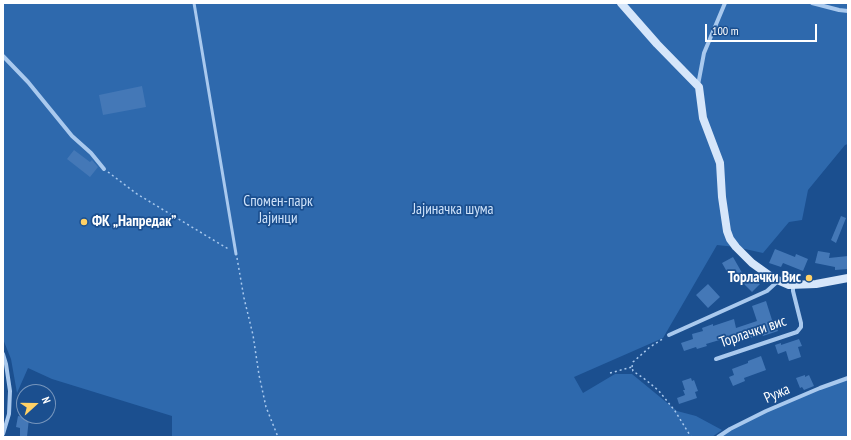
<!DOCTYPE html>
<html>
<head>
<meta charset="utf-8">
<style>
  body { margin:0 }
  #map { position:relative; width:851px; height:440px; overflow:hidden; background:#1b4f8f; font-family:"PT Sans Narrow",sans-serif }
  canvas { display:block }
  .frame { position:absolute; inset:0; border:4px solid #fff; pointer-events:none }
  .north { position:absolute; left:16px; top:384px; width:40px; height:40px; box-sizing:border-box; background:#1b4f8f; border:1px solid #7695bc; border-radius:50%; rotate:69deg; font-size:11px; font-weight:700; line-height:16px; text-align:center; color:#fff }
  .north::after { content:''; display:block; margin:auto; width:14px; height:18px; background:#ffd166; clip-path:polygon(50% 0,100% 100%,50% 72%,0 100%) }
  .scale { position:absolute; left:705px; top:24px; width:112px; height:18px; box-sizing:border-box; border:2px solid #fff; border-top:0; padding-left:5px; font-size:12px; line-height:14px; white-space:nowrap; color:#fff; -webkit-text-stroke:3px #1b4f8f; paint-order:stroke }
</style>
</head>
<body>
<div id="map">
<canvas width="851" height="440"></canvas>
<div class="frame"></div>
<div class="north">N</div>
<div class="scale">100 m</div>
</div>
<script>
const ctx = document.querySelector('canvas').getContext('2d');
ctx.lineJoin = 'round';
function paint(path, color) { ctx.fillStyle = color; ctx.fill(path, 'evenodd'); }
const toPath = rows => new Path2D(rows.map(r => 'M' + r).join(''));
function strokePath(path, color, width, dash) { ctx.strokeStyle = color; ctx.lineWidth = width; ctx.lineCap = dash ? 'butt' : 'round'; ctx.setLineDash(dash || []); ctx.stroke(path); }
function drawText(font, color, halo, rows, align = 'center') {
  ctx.font = font + ' "PT Sans Narrow",sans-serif'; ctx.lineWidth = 3.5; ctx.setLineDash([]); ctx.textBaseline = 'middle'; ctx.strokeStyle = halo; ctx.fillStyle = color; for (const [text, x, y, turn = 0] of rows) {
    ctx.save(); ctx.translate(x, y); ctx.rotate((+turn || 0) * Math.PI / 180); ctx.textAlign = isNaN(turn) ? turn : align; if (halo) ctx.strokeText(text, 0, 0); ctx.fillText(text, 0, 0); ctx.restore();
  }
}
paint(toPath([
  [3,3,848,3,848,144,845,145,808,190,802,220,789,222,763,253,736,247,717,245,663,338,574,377,583,393,615,374,632,374,677,411,696,416,722,430,712,437,172,437,172,416,52,379,28,368,17,393,11,359,3,339],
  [848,378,848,437,716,437,766,411]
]), '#2e69ad');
paint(toPath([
  [142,86,146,107,103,115,99,95],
  [74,150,90,162,92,160,98,167,90,177,67,159],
  [841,216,846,218,836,243,831,240],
  [775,249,795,257,796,254,808,259,803,271,783,263,781,267,769,263],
  [818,251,830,253,829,258,848,256,848,269,835,270,835,267,815,263],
  [733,257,745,278,749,273,760,284,752,292,736,276,731,279,722,263],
  [708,284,720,297,708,308,696,295],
  [766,301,772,320,774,320,778,331,763,336,762,334,742,341,740,334,706,344,707,346,697,349,696,347,684,351,681,343,693,339,692,334,703,331,702,328,713,324,713,326,734,319,736,328,757,321,752,306],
  [799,339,802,346,798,347,801,357,789,361,786,351,778,354,775,345,781,343,781,345],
  [761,356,766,370,744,378,745,381,733,386,729,377,734,375,732,369,748,363,748,361],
  [805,375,805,377,809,375,814,386,804,390,802,387,800,388,796,378],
  [691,378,692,381,694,380,698,391,695,392,697,398,679,404,677,398,685,395,683,390,685,390,682,381],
  [18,416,29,418,27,437,20,437,20,428,16,427]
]), '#4478b7');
strokePath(toPath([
  [108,172,137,194,230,250],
  [237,258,244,298,253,335,259,375,266,407,278,437],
  [632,367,633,362,650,347,664,338],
  [610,373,632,367,633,371,646,380,659,391,675,411,691,437]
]), '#a9c9ee', 1.5, [2, 3]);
strokePath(toPath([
  [194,3,236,254]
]), '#a9c9ee', 3);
strokePath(toPath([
  [812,3,839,10,848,11],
  [3,56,28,82,72,136,91,153,104,169],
  [698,85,704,53,725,3],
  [669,335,767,291,778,281],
  [3,354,6,364,10,391,9,414,3,434],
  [716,359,797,332,801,327,801,323,793,291,793,286],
  [718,437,730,429,766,411,820,388,848,378]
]), '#a9c9ee', 4);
strokePath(toPath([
  [621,3,657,44,699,87,703,118,720,163,722,197,727,231,730,239,736,247,752,263,773,278,789,285,816,284,848,278]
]), '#d6e6fa', 8);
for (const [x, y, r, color] of [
  [84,222,4,"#ffd166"],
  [809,278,4,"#ffd166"]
]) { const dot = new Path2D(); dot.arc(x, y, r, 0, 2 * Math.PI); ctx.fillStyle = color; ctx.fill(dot); strokePath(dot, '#1b4f8f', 1.5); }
drawText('15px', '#cfe3fa', '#1b4f8f', [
  ["Спомен-парк",278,202],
  ["Јајинци",278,219],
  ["Јајиначка шума",453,210]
]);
drawText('bold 15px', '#fff', '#1b4f8f', [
  ["ФК „Напредак”",92,222],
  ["Торлачки Вис",801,278,"right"]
], 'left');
drawText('15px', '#fff', '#1b4f8f', [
  ["Торлачки вис",753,332,-19],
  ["Ружа",777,394,-24]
]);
</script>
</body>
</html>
